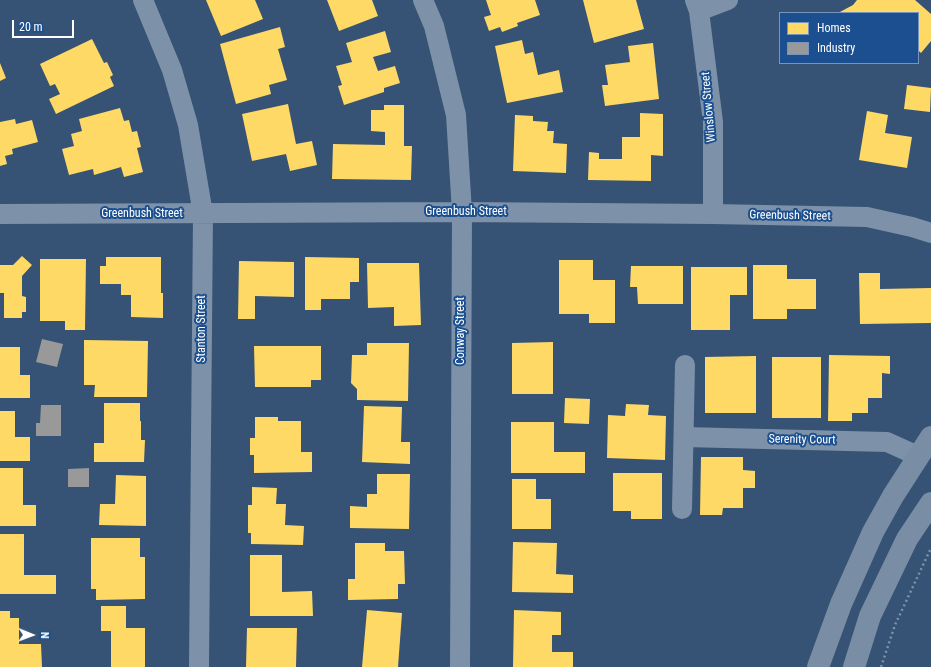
<!DOCTYPE html>
<html>
<head>
<meta charset="utf-8">
<style>
  body { margin:0 }
  #map { position:relative; width:931px; height:667px; overflow:hidden; background:#365274; font-family:"Roboto Condensed",sans-serif }
  canvas { display:block }
  .legend { position:absolute; left:779px; top:12px; width:140px; height:52px; box-sizing:border-box; background:#1b4f8f; border:1px solid #7695bc; margin:0; padding:5px 7px; list-style:none; font-size:12px; color:#fff }
  .legend li { display:flex; align-items:center; gap:8px; height:20px }
  .legend b { width:20px; border:1px solid #7695bc }
  .north { position:absolute; left:12px; top:615px; width:40px; height:40px; -webkit-text-stroke:3px #1b4f8f; paint-order:stroke; rotate:91deg; font-size:11px; font-weight:700; line-height:16px; text-align:center; color:#fff }
  .north::after { content:''; display:block; margin:auto; width:14px; height:18px; background:#fff; clip-path:polygon(50% 0,100% 100%,50% 72%,0 100%) }
  .scale { position:absolute; left:12px; top:20px; width:62px; height:18px; box-sizing:border-box; border:2px solid #fff; border-top:0; padding-left:5px; font-size:12px; line-height:14px; white-space:nowrap; color:#fff; -webkit-text-stroke:3px #1b4f8f; paint-order:stroke }
</style>
</head>
<body>
<div id="map">
<canvas width="931" height="667"></canvas>
<ul class="legend">
<li><b style="height:11px;background:#ffd966"></b>Homes</li>
<li><b style="height:11px;background:#999"></b>Industry</li>
</ul>
<div class="north">N</div>
<div class="scale">20 m</div>
</div>
<script>
const ctx = document.querySelector('canvas').getContext('2d');
ctx.lineJoin = 'round';
function paint(path, color) { ctx.fillStyle = color; ctx.fill(path, 'evenodd'); }
const toPath = rows => new Path2D(rows.map(r => 'M' + r).join(''));
function strokePath(path, color, width, dash) { ctx.strokeStyle = color; ctx.lineWidth = width; ctx.lineCap = dash ? 'butt' : 'round'; ctx.setLineDash(dash || []); ctx.stroke(path); }
function drawText(font, color, halo, rows, align = 'center') {
  ctx.font = font + ' "Roboto Condensed",sans-serif'; ctx.lineWidth = 4; ctx.setLineDash([]); ctx.textBaseline = 'middle'; ctx.strokeStyle = halo; ctx.fillStyle = color; for (const [text, x, y, turn = 0] of rows) {
    ctx.save(); ctx.translate(x, y); ctx.rotate((+turn || 0) * Math.PI / 180); ctx.textAlign = isNaN(turn) ? turn : align; if (halo) ctx.strokeText(text, 0, 0); ctx.fillText(text, 0, 0); ctx.restore();
  }
}
paint(toPath([
  [206,0,255,0,263,19,221,36],
  [327,0,372,0,378,16,339,31],
  [486,0,535,0,540,15,517,23,518,26,502,32,500,27,489,31,484,17,491,15],
  [583,0,636,0,644,29,594,43],
  [857,0,915,0,931,14,931,41,921,53,918,50,918,13,838,13,853,5],
  [280,27,285,47,278,49,287,80,269,85,271,94,236,104,220,44],
  [385,31,391,52,373,57,378,71,395,66,400,83,384,88,384,92,344,105,338,86,342,85,336,66,352,62,346,43],
  [92,39,104,63,107,62,113,75,110,77,114,86,56,114,49,99,60,94,55,84,50,86,40,64],
  [522,40,525,54,533,52,538,75,559,70,563,92,507,103,495,46],
  [653,43,659,99,605,106,602,85,608,85,605,65,630,62,628,46],
  [0,63,6,78,0,81],
  [907,85,931,88,930,112,904,109],
  [288,104,296,144,312,141,317,165,290,171,286,154,252,161,242,114],
  [384,105,404,105,404,146,412,146,411,180,332,179,333,144,385,145,385,132,371,131,371,110,384,110],
  [120,108,124,121,129,120,132,132,137,131,141,147,137,148,143,172,124,177,121,167,94,175,93,169,69,175,62,149,74,146,71,134,82,131,79,119],
  [867,111,888,115,885,133,912,137,907,168,859,160],
  [640,113,663,114,663,156,651,155,651,181,588,180,589,152,599,153,599,159,622,159,622,137,640,137],
  [515,115,533,116,533,121,548,122,547,131,554,131,553,143,567,144,566,173,513,171],
  [15,119,16,124,32,120,38,142,12,149,13,154,5,156,7,164,0,166,0,122],
  [22,256,32,265,22,276,22,296,26,297,26,312,22,312,22,318,4,318,4,293,0,293,0,265,13,265],
  [106,257,161,257,161,293,163,293,163,318,131,317,131,295,121,295,121,284,100,284,100,266,106,266],
  [305,257,359,258,359,282,350,282,350,299,321,299,321,310,305,310],
  [40,259,86,259,85,330,65,330,65,321,40,321],
  [559,260,593,260,593,280,615,280,615,323,589,323,589,314,559,314],
  [239,261,294,262,294,297,255,296,255,319,238,319],
  [367,263,419,263,421,325,394,326,394,307,368,308],
  [753,265,787,265,787,279,816,279,816,309,787,309,787,319,753,319],
  [631,266,683,266,683,304,638,304,637,287,630,287],
  [691,267,747,267,747,295,730,295,730,330,691,330],
  [859,273,880,273,880,289,931,288,931,323,860,324],
  [84,340,148,341,147,397,94,397,95,385,84,385],
  [553,342,553,394,512,394,512,343],
  [367,343,409,343,408,401,357,400,357,389,351,383,352,355,367,355],
  [254,346,321,346,321,380,311,380,311,387,255,387],
  [0,347,20,347,20,375,30,375,30,398,0,398],
  [829,355,890,356,890,374,882,373,882,398,868,398,868,413,852,413,852,421,828,421],
  [756,356,756,413,705,413,705,357],
  [772,357,821,357,821,418,772,418],
  [565,398,590,399,589,424,564,423],
  [104,403,140,403,140,421,141,421,141,440,145,440,144,462,94,462,94,443,104,443],
  [626,404,649,405,648,415,666,416,665,460,607,458,608,415,625,416],
  [364,406,402,407,401,442,410,442,410,464,362,462],
  [0,411,15,411,15,437,30,437,30,461,0,461],
  [255,417,278,417,278,421,301,421,301,452,312,452,312,472,254,473,254,455,250,455,250,438,255,438],
  [511,422,554,422,554,452,585,452,585,473,511,473],
  [701,457,743,457,743,470,755,471,755,488,743,488,743,508,723,508,722,515,700,515],
  [0,468,23,468,23,505,36,505,36,526,0,526],
  [613,473,662,473,662,519,631,519,631,511,613,511],
  [377,474,410,474,409,529,350,528,350,506,367,507,367,494,377,494],
  [116,475,146,476,146,526,99,525,100,504,115,504],
  [512,479,536,479,536,499,551,499,551,529,512,529],
  [252,487,277,488,276,504,286,504,285,525,304,526,303,545,251,544,251,533,248,533,248,505,252,505],
  [0,534,24,534,24,575,56,575,56,594,0,594],
  [91,538,140,538,140,557,145,557,145,599,96,600,96,589,91,589],
  [513,542,557,543,556,574,573,575,573,593,512,592],
  [355,543,385,543,385,551,404,551,405,584,398,584,398,599,348,600,348,579,355,579],
  [250,555,282,555,282,592,312,591,313,616,250,616],
  [101,606,126,606,126,628,145,628,145,667,111,667,111,631,101,631],
  [367,610,402,613,398,667,362,667],
  [514,610,561,612,561,635,552,635,552,652,573,652,573,667,513,667],
  [0,611,10,611,10,618,19,618,19,644,41,644,42,667,0,667],
  [247,628,297,628,296,667,246,667]
]), '#ffd966');
paint(toPath([
  [42,339,63,344,57,367,36,362],
  [41,405,61,405,61,436,36,436,36,423,40,423],
  [89,468,89,487,68,487,68,469]
]), '#999');
strokePath(toPath([
  [881,667,895,625,931,548]
]), '#7d92a8', 2.5, [2, 3]);
strokePath(toPath([
  [143,0,172,70,188,125,203,214,199,667],
  [423,0,434,26,456,115,462,212,460,667],
  [695,0,699,11,713,122,713,214],
  [699,11,728,0],
  [0,214,462,212,713,214,867,217,912,227,931,233],
  [684,437,887,442,918,456],
  [682,509,685,365]
]), '#7d92a8', 20);
strokePath(toPath([
  [818,667,841,604,873,532,893,496,931,437],
  [854,667,870,616,907,539,931,503]
]), '#798da4', 22);
drawText('12px', '#fff', '#1b4f8f', [
  ["Winslow Street",709,107,-95],
  ["Greenbush Street",466,212],
  ["Greenbush Street",142,214],
  ["Greenbush Street",790,216,1],
  ["Stanton Street",202,329,-90],
  ["Conway Street",461,331,-90],
  ["Serenity Court",802,440,1]
]);
</script>
</body>
</html>
